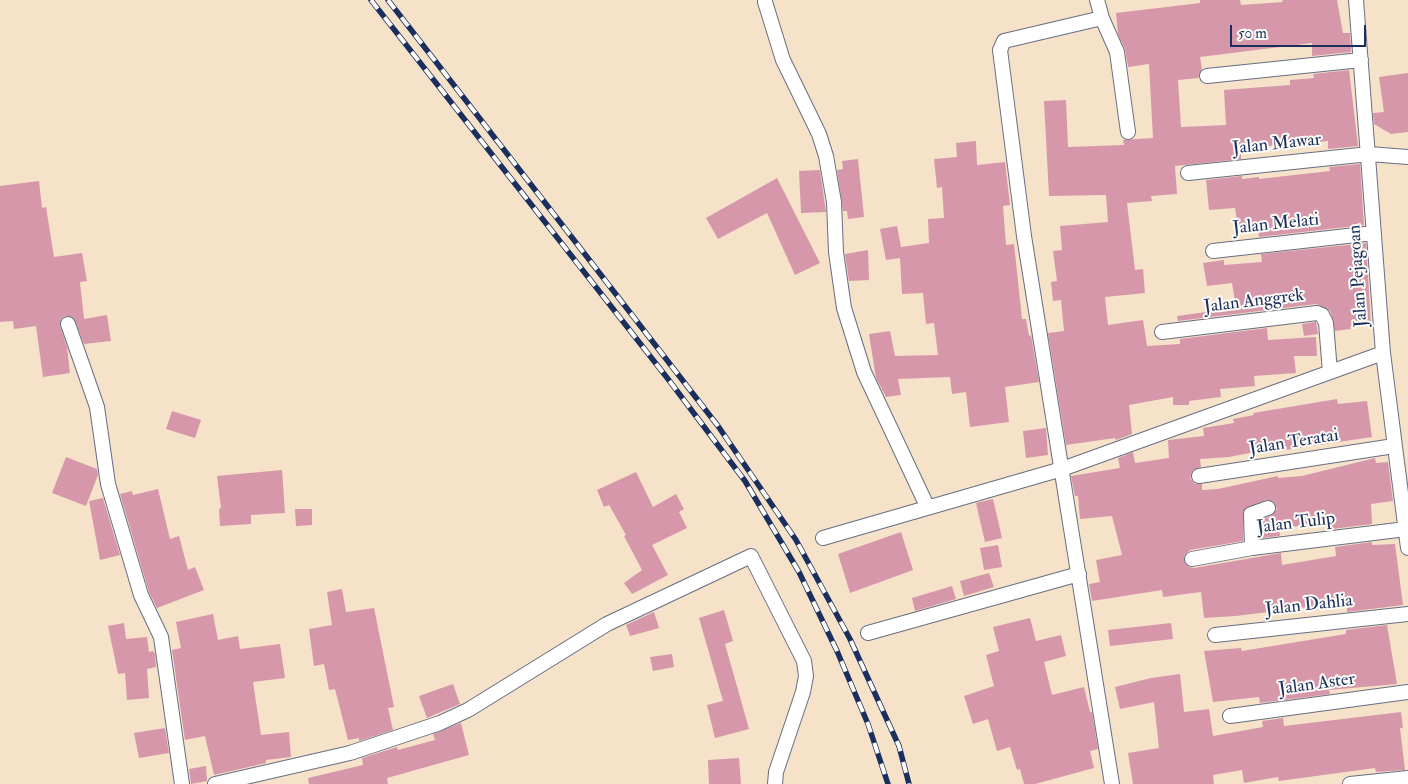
<!DOCTYPE html>
<html>
<head>
<meta charset="utf-8">
<style>
  body { margin:0 }
  #map { position:relative; width:1408px; height:784px; overflow:hidden; background:#f5e2c9; font-family:"IM FELL Double Pica",serif }
  canvas { display:block }
  .scale { position:absolute; left:1230px; top:25px; width:136px; height:22px; box-sizing:border-box; border:2px solid #1b2f5e; border-top:0; padding-left:6px; font-size:15px; line-height:18px; white-space:nowrap; color:#1b2f5e; -webkit-text-stroke:4px #fdfcf7; paint-order:stroke }
</style>
</head>
<body>
<div id="map">
<canvas width="1408" height="784"></canvas>
<div class="scale">50 m</div>
</div>
<script>
const ctx = document.querySelector('canvas').getContext('2d');
ctx.lineJoin = 'round';
function paint(path, color) { ctx.fillStyle = color; ctx.fill(path, 'evenodd'); }
const toPath = rows => new Path2D(rows.map(r => 'M' + r).join(''));
function strokePath(path, color, width, dash) { ctx.strokeStyle = color; ctx.lineWidth = width; ctx.lineCap = dash ? 'butt' : 'round'; ctx.setLineDash(dash || []); ctx.stroke(path); }
function drawText(font, color, halo, rows, align = 'center') {
  ctx.font = font + ' "IM FELL Double Pica",serif'; ctx.lineWidth = 4; ctx.setLineDash([]); ctx.textBaseline = 'middle'; ctx.strokeStyle = halo; ctx.fillStyle = color; for (const [text, x, y, turn = 0] of rows) {
    ctx.save(); ctx.translate(x, y); ctx.rotate((+turn || 0) * Math.PI / 180); ctx.textAlign = isNaN(turn) ? turn : align; if (halo) ctx.strokeText(text, 0, 0); ctx.fillText(text, 0, 0); ctx.restore();
  }
}
paint(toPath([
  [1200,0,1240,0,1241,5,1283,2,1282,0,1337,0,1343,33,1350,33,1351,52,1312,56,1312,43,1200,57,1202,69,1198,78,1178,80,1181,127,1226,125,1224,90,1290,85,1290,80,1314,78,1313,74,1349,70,1358,146,1328,149,1328,141,1319,142,1319,139,1241,150,1241,159,1175,166,1177,194,1151,196,1152,201,1127,203,1135,270,1143,269,1145,293,1105,297,1108,325,1143,320,1147,346,1180,344,1180,339,1267,328,1268,340,1316,337,1317,356,1294,356,1296,373,1254,376,1255,386,1220,389,1221,397,1189,401,1189,405,1173,405,1173,397,1129,405,1132,434,1116,440,1115,438,1066,445,1048,333,1064,331,1061,300,1053,301,1051,282,1057,281,1053,251,1062,250,1060,226,1108,222,1106,195,1049,196,1044,101,1066,100,1068,147,1124,145,1123,140,1153,138,1149,64,1128,67,1125,49,1118,34,1116,13,1200,3],
  [1408,73,1408,132,1391,134,1374,124,1373,113,1384,112,1379,77],
  [976,141,977,165,1005,162,1010,205,1003,206,1006,245,1014,244,1022,319,1026,319,1029,336,1031,335,1039,382,1005,387,1009,422,970,427,966,392,952,394,950,377,898,379,901,395,886,397,876,378,869,334,890,331,895,356,938,355,934,323,926,324,923,293,902,294,900,258,886,260,880,229,897,226,901,247,929,243,928,219,944,218,942,187,937,188,934,159,957,157,956,143],
  [858,159,864,217,848,219,847,211,843,211,837,170,843,169,842,161],
  [1360,164,1364,225,1259,237,1258,230,1239,233,1235,208,1209,210,1206,180,1242,176,1242,179,1259,177,1259,179,1330,171,1329,167],
  [820,170,826,212,801,213,799,171],
  [777,178,820,263,795,275,767,213,718,239,706,218],
  [39,181,42,208,46,207,54,257,82,253,87,281,80,282,84,319,107,315,111,341,84,344,74,318,65,316,61,319,60,326,67,347,70,373,43,377,36,326,14,329,13,321,0,322,0,186],
  [1366,243,1371,325,1350,326,1351,329,1335,331,1330,311,1316,304,1178,321,1177,316,1236,308,1232,283,1207,286,1203,263,1224,260,1224,265,1262,262,1261,254],
  [868,250,869,280,849,281,845,254],
  [1316,322,1318,334,1304,336,1302,324],
  [1337,399,1338,404,1367,401,1372,437,1265,453,1265,450,1229,457,1200,459,1201,467,1193,470,1190,478,1195,484,1202,484,1202,490,1218,489,1278,476,1278,478,1302,476,1375,458,1376,463,1388,462,1393,501,1371,504,1372,524,1332,529,1332,525,1321,526,1321,524,1279,528,1280,536,1260,538,1260,520,1271,516,1277,509,1274,502,1266,500,1244,510,1243,541,1190,550,1184,556,1184,561,1189,567,1194,568,1281,553,1282,565,1336,556,1335,547,1372,542,1372,545,1395,544,1403,605,1347,612,1347,606,1321,609,1321,606,1308,607,1236,616,1204,618,1201,592,1163,597,1162,590,1092,601,1089,584,1100,582,1096,560,1122,555,1112,516,1080,519,1078,496,1075,496,1071,476,1120,468,1118,458,1133,452,1135,463,1169,458,1168,440,1204,436,1203,428,1234,423,1233,419,1254,415,1253,413],
  [172,411,201,420,195,438,166,429],
  [1046,428,1048,455,1026,458,1023,431],
  [66,457,97,469,98,475,86,506,52,493],
  [282,470,285,513,251,515,251,524,220,526,219,509,221,508,217,476],
  [636,472,653,507,676,494,684,509,679,512,687,528,652,545,668,575,632,594,624,583,642,570,624,536,626,535,609,505,604,507,597,490],
  [158,489,170,539,179,536,188,570,195,567,204,590,157,608,149,592,120,494,132,491,133,495],
  [103,498,120,555,100,560,89,501],
  [993,499,1002,538,985,542,976,503],
  [295,509,312,509,312,525,296,526],
  [901,532,913,570,850,593,838,554],
  [998,545,1002,567,984,570,980,548],
  [989,573,994,587,964,596,960,581],
  [952,586,956,599,915,611,912,598],
  [342,589,346,612,374,608,394,707,388,708,393,730,359,741,359,738,348,740,335,689,329,690,324,664,314,666,309,629,332,625,327,592],
  [724,610,733,641,725,644,749,729,715,738,707,705,723,701,699,618],
  [654,612,659,628,630,636,626,625],
  [213,614,218,640,238,636,240,649,280,644,285,678,253,682,261,735,289,732,291,757,266,760,266,763,214,775,205,736,185,740,172,650,181,648,176,622],
  [1030,618,1036,641,1061,635,1066,656,1044,662,1052,695,1084,687,1090,712,1092,712,1098,749,1090,751,1094,768,1035,784,1024,784,1020,769,1017,770,1010,747,997,751,988,719,973,724,964,696,994,686,986,655,999,651,993,627],
  [124,623,126,639,147,637,149,652,153,651,155,654,156,667,147,669,149,698,127,700,125,673,118,674,108,626],
  [1171,623,1173,639,1110,646,1108,630],
  [1387,625,1397,684,1329,690,1330,694,1260,703,1259,697,1213,702,1204,651,1241,648,1242,651,1346,634,1346,630],
  [672,654,674,667,653,671,650,657],
  [1180,674,1184,712,1209,709,1213,736,1263,727,1262,721,1283,718,1284,726,1401,712,1403,728,1400,728,1405,770,1376,772,1375,768,1279,781,1278,777,1244,783,1242,770,1213,775,1214,784,1133,784,1128,753,1159,748,1154,702,1120,709,1115,687,1151,678],
  [453,684,460,704,427,718,419,696],
  [461,723,469,755,387,778,388,784,309,784,308,778,363,765,362,758,397,747,398,750,435,740,433,734],
  [165,728,169,753,139,758,134,733],
  [739,758,741,784,709,784,708,760],
  [206,766,207,781,191,784,189,769]
]), '#d797aa');
const minor = toPath([
  [1097,0,1102,18,1004,41,1000,50,1024,236,1112,784],
  [1356,0,1383,353,1408,548],
  [765,2,783,60,819,134,826,156,834,202,836,252,844,308,864,372,927,506],
  [1102,18,1117,52,1128,132],
  [1207,76,1361,60],
  [1188,173,1369,154,1408,157],
  [1213,251,1374,233],
  [68,324,97,407,108,484,141,595,161,637,182,784],
  [1162,332,1317,313,1322,315,1326,323,1330,372],
  [1199,476,1394,446],
  [823,538,1062,469,1383,353],
  [1252,548,1251,514,1268,508],
  [1192,559,1252,548,1406,529],
  [868,633,1079,574],
  [1215,635,1408,614],
  [1230,716,1408,692],
  [215,784,350,753,440,723,468,710,607,624,751,556,804,661,806,676,803,692,776,772,775,784],
  [1350,784,1408,778]
]);
strokePath(minor, '#676e83', 16);
strokePath(minor, '#fff', 14);
const rail = toPath([
  [371,0,668,379,745,481,799,572,837,651,868,724,888,784],
  [388,0,718,426,796,540,850,639,899,746,909,784]
]);
strokePath(rail, '#1b2f5e', 5.5);
strokePath(rail, '#fdfcf7', 4, [11]);
drawText('18px', '#1b2f5e', '#fdfcf7', [
  ["Jalan Mawar",1277,145,-6],
  ["Jalan Melati",1276,225,-6],
  ["Jalan Pejagoan",1359,276,-94],
  ["Jalan Anggrek",1254,302,-7],
  ["Jalan Teratai",1294,443,-9],
  ["Jalan Tulip",1296,524,-7],
  ["Jalan Dahlia",1309,606,-6],
  ["Jalan Aster",1317,685,-8]
]);
</script>
</body>
</html>
